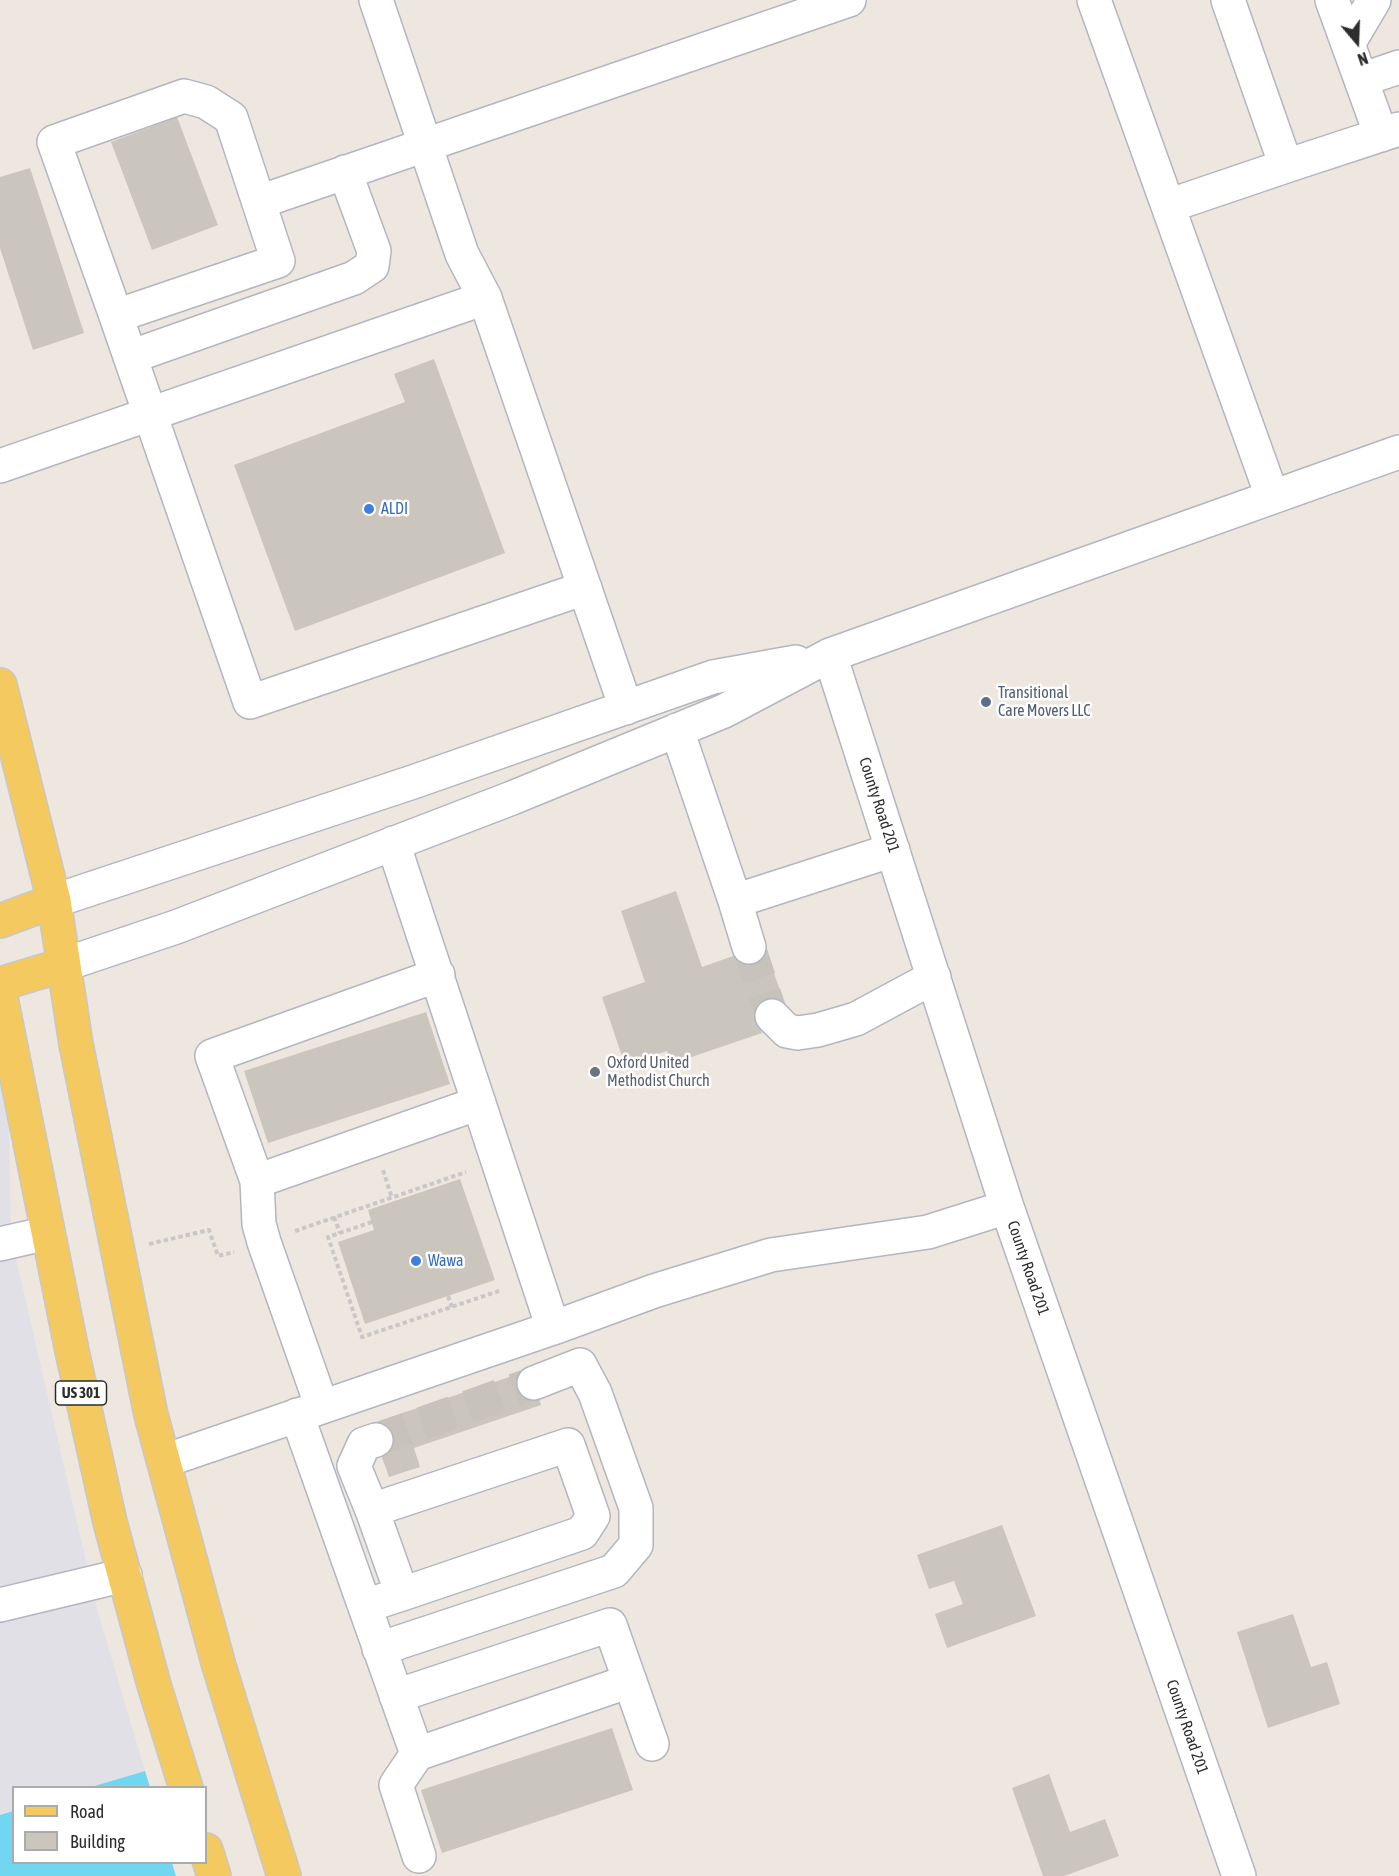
<!DOCTYPE html>
<html>
<head>
<meta charset="utf-8">
<style>
  body { margin:0 }
  #map { position:relative; width:1399px; height:1876px; overflow:hidden; background:#eee7df; font-family:"Asap Condensed",sans-serif }
  canvas { display:block }
  .legend { position:absolute; left:12px; top:1786px; width:195px; height:78px; box-sizing:border-box; background:#fff; border:2px solid #ababab; margin:0; padding:8px 10px; list-style:none; font-size:18px; color:#2d2d2d }
  .legend li { display:flex; align-items:center; gap:12px; height:30px }
  .legend b { width:30px; border:2px solid #ababab }
  .north { position:absolute; left:1327px; top:12px; width:60px; height:60px; -webkit-text-stroke:4px #fff; paint-order:stroke; rotate:161deg; font-size:16px; font-weight:700; line-height:24px; text-align:center; color:#2d2d2d }
  .north::after { content:''; display:block; margin:auto; width:21px; height:27px; background:#2d2d2d; clip-path:polygon(50% 0,100% 100%,50% 72%,0 100%) }
</style>
</head>
<body>
<div id="map">
<canvas width="1399" height="1876"></canvas>
<ul class="legend">
<li><b style="height:8px;background:#f4c95f"></b>Road</li>
<li><b style="height:16px;background:#cac5bd"></b>Building</li>
</ul>
<div class="north">N</div>
</div>
<script>
const ctx = document.querySelector('canvas').getContext('2d');
ctx.lineJoin = 'round';
function paint(path, color) { ctx.fillStyle = color; ctx.fill(path, 'evenodd'); }
const toPath = rows => new Path2D(rows.map(r => 'M' + r).join(''));
function strokePath(path, color, width, dash) { ctx.strokeStyle = color; ctx.lineWidth = width; ctx.lineCap = dash ? 'butt' : 'round'; ctx.setLineDash(dash || []); ctx.stroke(path); }
function drawText(font, color, halo, rows, align = 'center') {
  ctx.font = font + ' "Asap Condensed",sans-serif'; ctx.lineWidth = 5; ctx.setLineDash([]); ctx.textBaseline = 'middle'; ctx.strokeStyle = halo; ctx.fillStyle = color; for (const [text, x, y, turn = 0] of rows) {
    ctx.save(); ctx.translate(x, y); ctx.rotate((+turn || 0) * Math.PI / 180); ctx.textAlign = isNaN(turn) ? turn : align; if (halo) ctx.strokeText(text, 0, 0); ctx.fillText(text, 0, 0); ctx.restore();
  }
}
paint(toPath([
  [0,1077,9,1123,11,1237,97,1609,145,1771,91,1787,14,1788,13,1811,0,1815]
]), '#e1e0e7');
paint(toPath([
  [145,1771,150,1787,91,1787],
  [13,1811,14,1862,172,1863,176,1876,0,1876,0,1815]
]), '#71d7f1');
paint(toPath([
  [177,117,218,225,152,250,111,142],
  [30,168,84,333,33,350,0,248,0,177],
  [434,359,505,553,295,631,234,465,405,402,394,374],
  [676,891,702,967,764,945,787,1010,757,1020,762,1033,671,1064,667,1051,625,1065,602,997,645,982,621,911],
  [426,1012,450,1084,268,1143,244,1071],
  [460,1179,495,1280,365,1324,338,1242,374,1230,368,1210],
  [530,1370,541,1405,414,1448,420,1467,389,1477,370,1424],
  [1002,1525,1036,1616,947,1648,935,1614,963,1604,954,1581,929,1589,917,1555],
  [1293,1614,1311,1667,1327,1662,1340,1704,1268,1728,1237,1632],
  [612,1728,633,1790,442,1853,421,1790],
  [1049,1774,1070,1832,1105,1819,1119,1856,1064,1876,1043,1876,1012,1788]
]), '#cac5bd');
strokePath(toPath([
  [749,947,772,1016],
  [376,1440,534,1383]
]), '#c7c2bb', 33, [33, 16]);
const minor = toPath([
  [376,0,462,254,485,298,626,708],
  [1094,0,1272,496],
  [1332,0,1381,135],
  [1348,44,1374,0],
  [1361,80,1399,67],
  [1286,166,1399,129],
  [259,202,849,0],
  [1168,206,1286,166,1228,0],
  [116,316,54,142,184,96,206,102,231,118,278,261,116,316,250,702,585,588],
  [130,357,354,278,372,266,374,251,345,172],
  [0,466,485,298],
  [830,655,1007,1207,1239,1876],
  [677,730,735,901,893,850],
  [54,901,413,782,713,677,796,662],
  [735,901,749,947],
  [63,965,176,927,512,798,724,711,830,655,1399,452],
  [772,1016,787,1031,798,1033,818,1030,856,1019,934,977],
  [257,1181,479,1103],
  [0,1244,48,1233],
  [553,1328,654,1291,771,1255,928,1232,1007,1207],
  [322,1407,264,1242,259,1224,257,1181,212,1056,438,975],
  [297,1415,417,1754,396,1785,419,1856],
  [164,1461,553,1328,393,843],
  [372,1510,354,1466,364,1444,376,1440],
  [0,1605,125,1575],
  [365,1606,402,1594,582,1533,593,1516,568,1445,372,1510,402,1594],
  [379,1649,614,1571,636,1545,636,1508,595,1393,580,1365,534,1383],
  [396,1696,610,1625,652,1744],
  [417,1754,630,1681]
]);
const major = toPath([
  [0,685,54,901,76,1044,151,1415,219,1666,284,1876],
  [0,921,54,901],
  [0,984,63,965],
  [0,993,72,1351,110,1522,154,1685,186,1788],
  [206,1850,214,1876]
]);
strokePath(minor, '#b3b6c0', 36);
strokePath(major, '#c8c8c8', 36);
strokePath(toPath([
  [383,1170,392,1198],
  [334,1217,340,1233],
  [372,1222,328,1237,362,1337,499,1291],
  [295,1231,466,1172],
  [149,1244,209,1230,218,1256,234,1252],
  [448,1296,452,1307]
]), '#c8c8c8', 4, [4.5, 3]);
strokePath(minor, '#fff', 33);
strokePath(major, '#f4c95f', 33);
for (const [x, y, r, color] of [
  [369,509,6,"#3f7fe0"],
  [986,702,6,"#5c6f8a"],
  [595,1072,6,"#6b7280"],
  [416,1261,6,"#3f7fe0"]
]) { const dot = new Path2D(); dot.arc(x, y, r, 0, 2 * Math.PI); ctx.fillStyle = color; ctx.fill(dot); strokePath(dot, '#fff', 2); }
for (const [x, y, w] of [
  [81,1393,51]
]) { const box = new Path2D(); box.roundRect(x - w / 2, y - 12, w, 24, 4.5); ctx.fillStyle = '#fff'; ctx.fill(box); strokePath(box, '#2d2d2d', 1.5); }
drawText('bold 15px', '#2d2d2d', null, [
  ["US 301",81,1393]
]);
drawText('16px', '#366cbe', '#fff', [
  ["ALDI",381,509],
  ["Wawa",428,1261]
], 'left');
drawText('16px', '#4e5e75', '#fff', [
  ["Transitional",998,693],
  ["Care Movers LLC",998,711]
], 'left');
drawText('16px', '#2d2d2d', '#fff', [
  ["County Road 201",879,805,72],
  ["County Road 201",1028,1268,71],
  ["County Road 201",1187,1727,71]
]);
drawText('16px', '#5b616d', '#fff', [
  ["Oxford United",607,1063],
  ["Methodist Church",607,1081]
], 'left');
</script>
</body>
</html>
